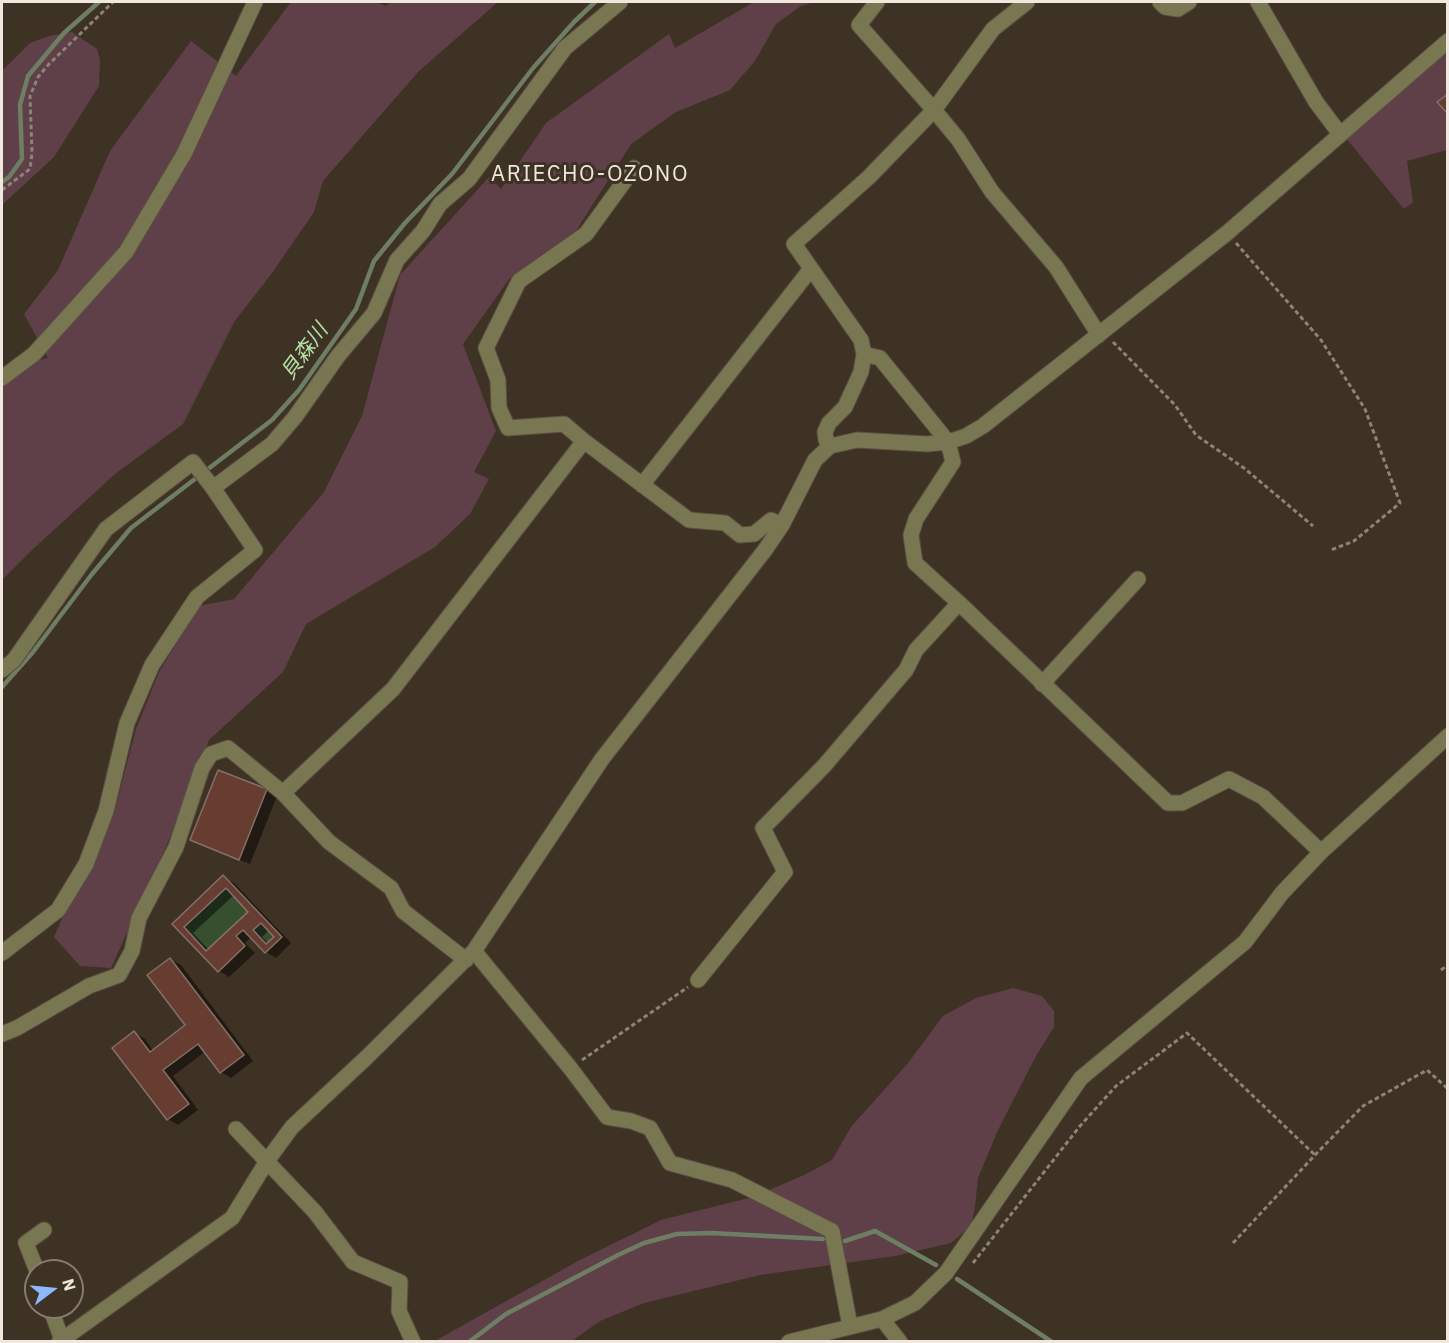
<!DOCTYPE html>
<html>
<head>
<meta charset="utf-8">
<style>
  body { margin:0 }
  #map { position:relative; width:1449px; height:1343px; overflow:hidden; background:#3e3224; font-family:"IBM Plex Sans",sans-serif }
  canvas { display:block }
  .frame { position:absolute; inset:0; border:3px solid #f0e8df; pointer-events:none }
  .north { position:absolute; left:24px; top:1259px; width:60px; height:60px; box-sizing:border-box; background:#3e3224; border:2px solid #857b6f; border-radius:50%; rotate:74deg; font-size:16px; font-weight:700; line-height:24px; text-align:center; color:#f0e8df }
  .north::after { content:''; display:block; margin:auto; width:21px; height:27px; background:#8db9fc; clip-path:polygon(50% 0,100% 100%,50% 72%,0 100%) }
</style>
</head>
<body>
<div id="map">
<canvas width="1449" height="1343"></canvas>
<div class="frame"></div>
<div class="north">N</div>
</div>
<script>
const ctx = document.querySelector('canvas').getContext('2d');
ctx.lineJoin = 'round';
function paint(path, color) { ctx.fillStyle = color; ctx.fill(path, 'evenodd'); }
const toPath = rows => new Path2D(rows.map(r => 'M' + r).join(''));
function strokePath(path, color, width, dash) { ctx.strokeStyle = color; ctx.lineWidth = width; ctx.lineCap = dash ? 'butt' : 'round'; ctx.setLineDash(dash || []); ctx.stroke(path); }
function drawText(font, color, halo, rows, align = 'center') {
  ctx.font = font + ' "IBM Plex Sans","Noto Sans JP",sans-serif'; ctx.lineWidth = 6; ctx.setLineDash([]); ctx.textBaseline = 'middle'; ctx.strokeStyle = halo; ctx.fillStyle = color; for (const [text, x, y, turn = 0] of rows) {
    ctx.save(); ctx.translate(x, y); ctx.rotate((+turn || 0) * Math.PI / 180); ctx.textAlign = isNaN(turn) ? turn : align; if (halo) ctx.strokeText(text, 0, 0); ctx.fillText(text, 0, 0); ctx.restore();
  }
}
paint(toPath([
  [291,2,376,2,386,6,391,2,498,2,419,71,323,181,314,212,272,273,234,322,183,424,115,474,32,550,2,580,2,369,48,358,24,314,58,270,110,151,191,41,236,76],
  [754,2,814,2,801,6,776,24,755,61,730,90,676,112,631,144,576,231,510,278,463,344,496,431,474,472,489,479,470,514,435,547,306,624,283,672,209,740,187,800,111,968,80,966,54,937,66,909,91,866,114,813,136,729,159,672,199,606,234,599,324,492,362,416,400,275,489,177,501,189,546,123,669,34,675,48],
  [72,32,97,49,100,60,99,86,54,157,2,205,2,71,30,43,49,36],
  [1447,46,1447,150,1407,161,1413,202,1404,209,1345,137],
  [1013,988,1042,996,1054,1011,1054,1027,1036,1056,998,1130,978,1178,975,1207,971,1226,951,1243,895,1256,760,1275,644,1303,600,1321,572,1341,433,1342,578,1261,661,1220,753,1197,804,1175,832,1160,851,1127,908,1063,943,1016,976,998]
]), '#5f4048');
const water = toPath([
  [226,888,248,912,206,951,184,927,226,888],
  [261,923,274,937,266,944,253,930,261,923]
]);
paint(water, '#36502f');
strokePath(water, '#6e7e64', 1.5);
paint(toPath([
  [266,790,277,796,250,864,192,840],
  [223,877,234,883,291,943,276,958,266,952,251,937,245,943,255,953,229,977,219,971,174,924],
  [234,895,250,912,209,950,193,933],
  [269,930,276,937,269,944,262,937],
  [170,959,181,965,253,1061,231,1078,221,1072,206,1051,173,1076,198,1110,178,1125,168,1119,134,1033,145,1039,153,1051,187,1025]
]), '#0007');
strokePath(toPath([
  [2,182,9,177,22,159,20,105,28,76,64,33,99,2],
  [2,687,33,652,92,574,131,528,272,420,299,390,356,309,374,261,405,223,452,174,533,68,574,22,595,2],
  [845,1241,875,1231,936,1265],
  [957,1279,1052,1342],
  [469,1342,506,1314,618,1255,644,1243,677,1234,711,1233,823,1239]
]), '#6e7e64', 4.5);
const building = toPath([
  [1448,94,1448,111,1446,112,1437,102,1448,94],
  [218,770,267,789,239,860,190,840,218,770],
  [223,875,282,937,265,953,243,930,236,936,245,946,218,972,172,924,223,875],
  [226,888,248,912,206,951,184,927,226,888],
  [261,923,274,937,266,944,253,930,261,923],
  [170,958,244,1055,220,1073,198,1044,163,1070,189,1104,167,1120,112,1048,134,1031,150,1052,185,1025,147,975,170,958]
]);
paint(building, '#673d32');
strokePath(building, '#866f69', 1.5);
const minor = toPath([
  [877,2,859,25,934,110,958,139,992,192,1056,267,1099,335],
  [1160,2,1165,7,1178,9,1189,2],
  [1258,2,1316,102,1340,134],
  [2,378,34,354,126,252,184,154,255,2],
  [584,441,564,424,508,428,499,408,498,380,486,348,519,281,586,234,634,168],
  [830,446,826,440,825,432,829,423,845,407,861,372,864,354,861,340,794,244,869,177,934,110,993,29,1027,2],
  [642,485,810,270],
  [213,488,272,444,295,417,338,356,374,313,397,260,423,231,440,204,469,179,565,48,620,2],
  [959,603,1168,803,1182,803,1229,779,1263,797,1321,852],
  [2,670,14,660,106,529,193,462,213,488,255,550,197,597,152,665,127,723,106,811,86,864,58,910,2,953],
  [1042,684,1138,579],
  [283,793,393,689,584,441,689,520,725,523,740,535,754,534,771,520,782,525],
  [474,951,571,1069,607,1117,631,1121,650,1128,670,1163,732,1180,832,1231,850,1326],
  [698,980,785,872,763,828,824,766,906,670,916,650,959,603,915,563,911,535,916,519,953,462,948,442,880,358,864,354],
  [2,1034,17,1028,89,986,119,975,132,951,139,918,176,847,202,768,211,754,228,748,283,793,329,842,391,888,403,911,466,960],
  [236,1129,315,1212,353,1262,400,1282,399,1311,413,1342],
  [37,1271,26,1243,44,1230],
  [50,1307,62,1340],
  [882,1319,900,1342],
  [59,1342,232,1218,267,1161,292,1127,367,1057,474,951,602,759,765,550,782,525,815,460,830,446,857,440,927,444,948,442,966,436,983,426,1227,233,1448,41],
  [789,1342,882,1319,915,1303,946,1273,1081,1078,1245,942,1282,893,1321,852,1448,736]
]);
strokePath(minor, '#5a4f42', 17);
strokePath(toPath([
  [2,190,30,169,32,153,30,96,38,77,49,64,113,2],
  [1236,243,1321,340,1365,409,1400,503,1354,541,1331,550],
  [1113,342,1175,405,1196,435,1244,468,1313,526],
  [1441,970,1448,965],
  [582,1060,688,987],
  [1233,1243,1315,1155,1363,1106,1427,1070,1448,1089],
  [973,1263,1080,1126,1116,1086,1187,1033,1315,1155]
]), '#8d8377', 3, [4.5, 3]);
strokePath(minor, '#797751', 15);
drawText('italic 21px', '#b3e1a7', '#3e3224', [
  ["貝森川",305,352,-54]
]);
ctx.letterSpacing = '1.5px';
drawText('22px', '#f0e8df', '#3e3224', [
  ["ARIECHO-OZONO",590,175]
]);
ctx.letterSpacing = '0px';
</script>
</body>
</html>
